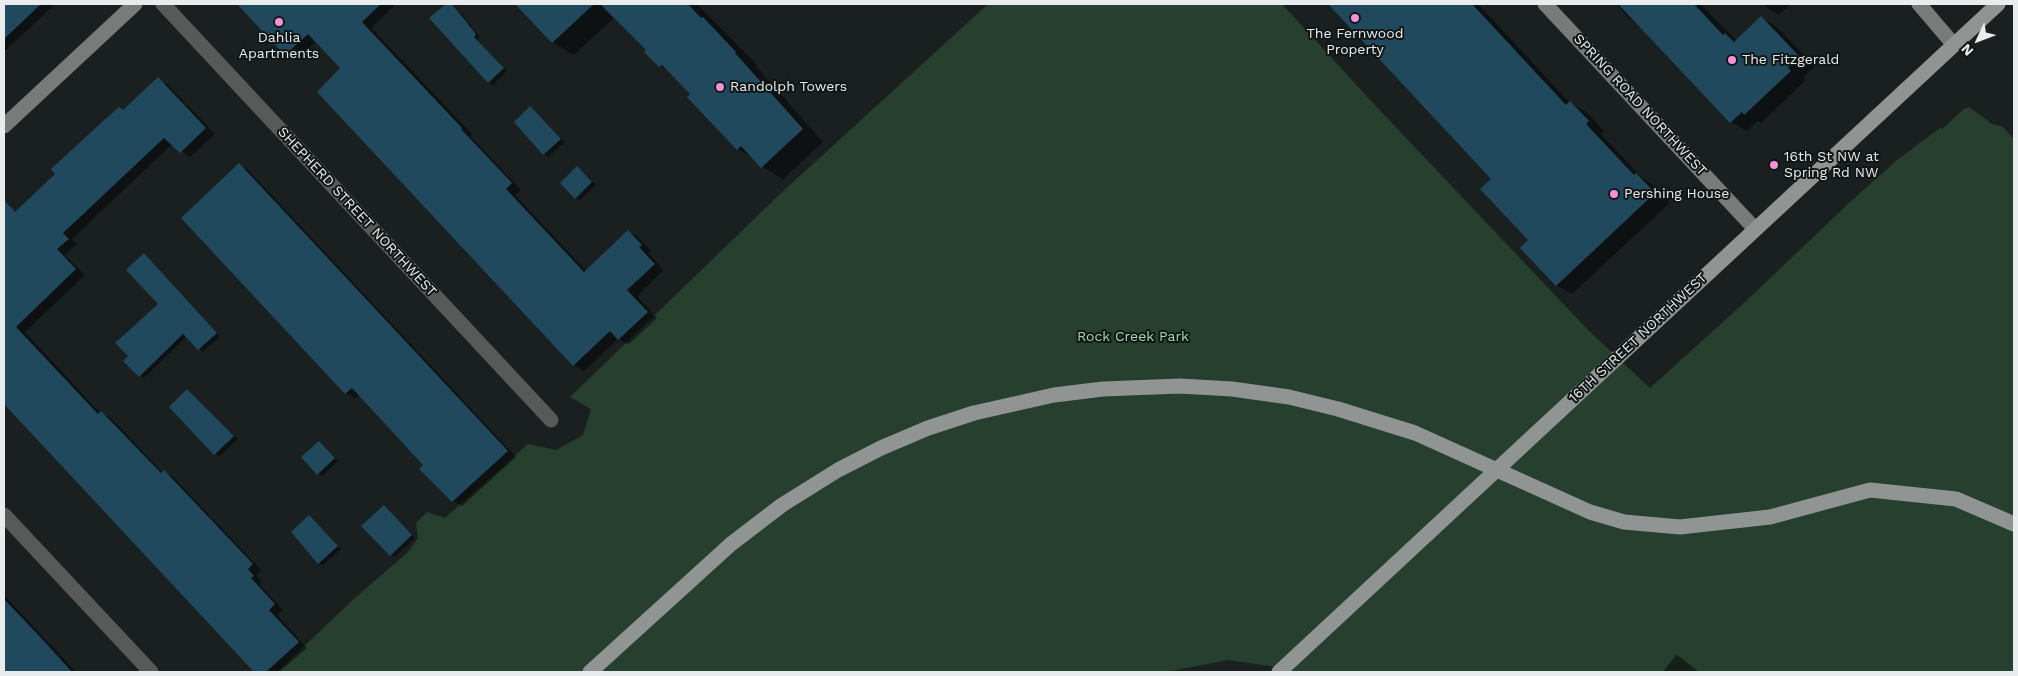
<!DOCTYPE html>
<html>
<head>
<meta charset="utf-8">
<style>
  body { margin:0 }
  #map { position:relative; width:2018px; height:676px; overflow:hidden; background:#1a2020; font-family:"Work Sans",sans-serif }
  canvas { display:block }
  .frame { position:absolute; inset:0; border:5px solid #e9eced; pointer-events:none }
  .north { position:absolute; left:1953px; top:15px; width:50px; height:50px; -webkit-text-stroke:4px #111617; paint-order:stroke; rotate:227deg; font-size:14px; font-weight:700; line-height:20px; text-align:center; color:#e9eced }
  .north::after { content:''; display:block; margin:auto; width:18px; height:22px; background:#e9eced; clip-path:polygon(50% 0,100% 100%,50% 72%,0 100%) }
</style>
</head>
<body>
<div id="map">
<canvas width="2018" height="676"></canvas>
<div class="frame"></div>
<div class="north">N</div>
</div>
<script>
const ctx = document.querySelector('canvas').getContext('2d');
ctx.lineJoin = 'round';
function paint(path, color) { ctx.fillStyle = color; ctx.fill(path, 'evenodd'); }
const toPath = rows => new Path2D(rows.map(r => 'M' + r).join(''));
function strokePath(path, color, width, dash) { ctx.strokeStyle = color; ctx.lineWidth = width; ctx.lineCap = dash ? 'butt' : 'round'; ctx.setLineDash(dash || []); ctx.stroke(path); }
function drawText(font, color, halo, rows, align = 'center') {
  ctx.font = font + ' "Work Sans",sans-serif'; ctx.lineWidth = 4; ctx.setLineDash([]); ctx.textBaseline = 'middle'; ctx.strokeStyle = halo; ctx.fillStyle = color; for (const [text, x, y, turn = 0] of rows) {
    ctx.save(); ctx.translate(x, y); ctx.rotate((+turn || 0) * Math.PI / 180); ctx.textAlign = isNaN(turn) ? turn : align; if (halo) ctx.strokeText(text, 0, 0); ctx.fillText(text, 0, 0); ctx.restore();
  }
}
paint(toPath([
  [988,4,1282,4,1374,104,1589,331,1650,388,1745,302,1850,202,1897,160,1940,128,1942,129,1964,109,1969,107,1992,124,2003,127,2014,139,2014,672,1286,672,1283,668,1228,660,1166,672,277,672,357,596,408,552,418,538,416,523,427,512,445,518,528,444,556,450,583,435,591,409,570,397,780,194]
]), '#273f2e');
paint(toPath([
  [4,4,55,4,4,52],
  [241,4,393,4,394,6,371,28,472,134,470,136,521,190,515,195,586,271,628,231,638,237,651,251,648,253,664,270,637,296,657,318,629,344,618,339,584,371,574,365,342,68,316,41,297,59,282,50,240,5],
  [447,4,454,5,480,37,477,40,507,71,493,85,488,82,431,18],
  [517,4,697,4,757,65,756,66,823,142,783,179,762,167,754,158,737,149,691,94,672,73,660,66,647,50,615,17,574,55,552,42],
  [1330,4,1478,4,1570,103,1586,112,1604,131,1601,134,1642,178,1652,184,1670,203,1572,294,1556,285,1492,179],
  [1616,4,1700,4,1737,41,1762,18,1777,27,1815,67,1803,77,1806,80,1761,123,1758,121,1747,131,1731,122,1639,25,1630,19],
  [1762,4,1791,4,1779,15],
  [158,79,167,84,215,134,190,157,172,144,72,239,77,244,65,255,85,275,25,332,101,414,111,418,163,473,173,477,261,570,256,575,262,581,259,584,283,610,277,615,307,648,279,672,256,672,4,403,4,217,11,210,16,212],
  [530,108,565,142,548,157,515,122],
  [239,165,248,170,516,457,462,506,453,501,425,465,359,395,355,398,346,393],
  [578,168,596,185,580,200,576,198],
  [144,254,148,257,220,336,203,352,187,336,144,378,139,376,159,305],
  [188,390,238,439,219,457,170,407],
  [319,443,338,461,322,476,318,474],
  [384,506,415,538,395,557,391,555],
  [309,517,341,549,323,565,319,563],
  [4,595,76,672,4,672],
  [1676,655,1680,657,1699,672,1663,672]
]), '#0007');
paint(toPath([
  [4,4,41,4,4,39],
  [237,4,381,4,362,22,462,128,461,129,512,183,506,189,584,272,628,230,642,245,639,247,655,264,627,290,648,312,618,340,610,331,573,366,317,92,340,68,308,34,286,54,282,50,281,51],
  [446,4,452,4,476,34,474,37,504,68,488,83,429,18],
  [515,4,594,4,552,43],
  [600,4,688,4,701,18,703,17,736,52,735,53,803,129,761,168,741,146,737,150,687,97,690,94,662,65,659,67,644,52,646,50],
  [1328,4,1472,4,1566,105,1570,101,1589,121,1586,124,1634,175,1636,173,1655,193,1556,286,1520,248,1528,240,1480,189,1491,179],
  [1618,4,1694,4,1723,35,1725,33,1734,42,1761,16,1800,57,1788,68,1791,71,1744,115,1742,112,1730,123],
  [158,77,206,128,180,153,164,138,63,233,69,239,57,249,76,269,16,327,98,414,101,411,161,473,164,470,253,564,248,569,254,576,251,578,275,604,269,610,299,642,266,672,254,672,4,404,4,200,15,212,55,174,51,169,102,122,119,107,123,110],
  [530,106,561,139,543,155,514,122],
  [239,163,508,451,452,502,419,469,423,465,352,388,345,394,181,218],
  [577,166,592,182,575,199,560,183],
  [144,253,217,333,198,350,183,334,139,377,123,361,128,356,115,343,158,304,126,270],
  [187,389,234,436,214,455,169,407],
  [319,441,335,458,317,475,301,457],
  [384,505,412,535,390,556,361,526],
  [309,515,338,546,318,564,291,532],
  [4,599,44,641,72,672,4,672]
]), '#21495d');
strokePath(toPath([
  [163,4,551,420],
  [4,515,151,672]
]), '#575a59', 15);
strokePath(toPath([
  [1545,4,1755,229],
  [1919,4,1954,45],
  [4,126,135,4]
]), '#777b7a', 15);
strokePath(toPath([
  [590,672,731,544,782,505,838,470,881,448,928,428,974,413,1054,395,1103,389,1180,386,1232,389,1289,397,1338,409,1415,433,1590,512,1624,522,1680,527,1770,517,1870,490,1956,499,2014,524],
  [1279,672,1998,4]
]), '#909594', 15);
for (const [x, y, r, color] of [
  [1355,18,5,"#f391d6"],
  [279,22,5,"#f391d6"],
  [1732,60,5,"#f391d6"],
  [720,87,5,"#f391d6"],
  [1774,165,5,"#f391d6"],
  [1614,194,5,"#f391d6"]
]) { const dot = new Path2D(); dot.arc(x, y, r, 0, 2 * Math.PI); ctx.fillStyle = color; ctx.fill(dot); strokePath(dot, '#111617', 2); }
drawText('14px', '#e9eced', '#111617', [
  ["The Fernwood",1355,34,"center"],
  ["Property",1355,50,"center"],
  ["Dahlia",279,38,"center"],
  ["Apartments",279,54,"center"],
  ["The Fitzgerald",1742,60],
  ["Randolph Towers",730,87],
  ["16th St NW at",1784,157],
  ["Spring Rd NW",1784,173],
  ["Pershing House",1624,194]
], 'left');
drawText('14px', '#e9eced', '#111617', [
  ["SPRING ROAD NORTHWEST",1640,105,47],
  ["SHEPHERD STREET NORTHWEST",357,212,47],
  ["16TH STREET NORTHWEST",1638,338,-43]
]);
drawText('14px', '#a0dcb1', '#111617', [
  ["Rock Creek Park",1133,337]
]);
</script>
</body>
</html>
